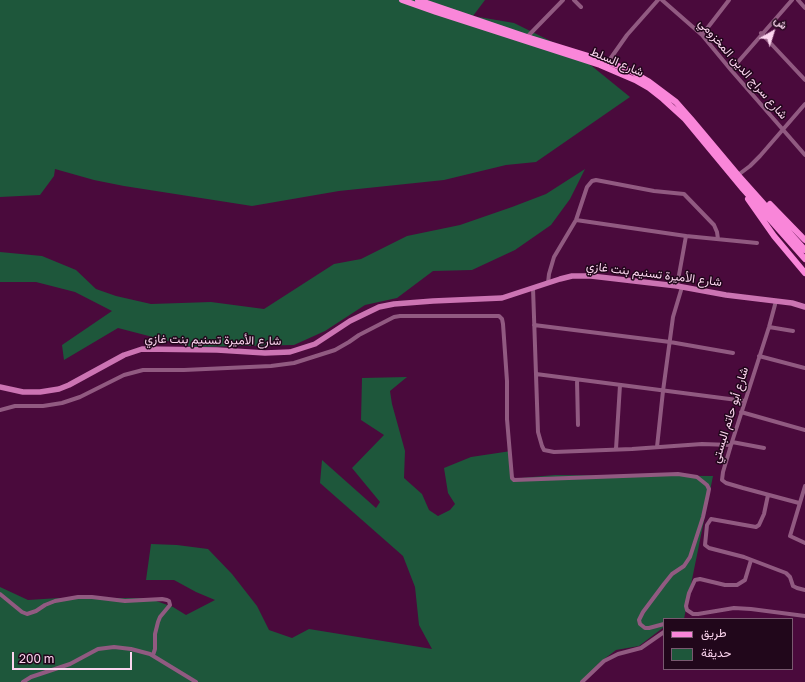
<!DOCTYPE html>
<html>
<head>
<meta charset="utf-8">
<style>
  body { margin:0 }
  #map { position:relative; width:805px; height:682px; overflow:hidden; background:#4a0a3c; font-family:"Golos Text",Vazirmatn,sans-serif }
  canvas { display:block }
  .legend { position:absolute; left:663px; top:618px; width:130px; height:52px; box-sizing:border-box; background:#21071b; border:1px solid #795970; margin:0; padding:5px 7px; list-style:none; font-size:12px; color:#fcd5ef }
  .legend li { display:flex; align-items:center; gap:8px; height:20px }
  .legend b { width:20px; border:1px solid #795970 }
  .north { position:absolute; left:753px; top:12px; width:40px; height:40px; -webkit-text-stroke:3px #21071b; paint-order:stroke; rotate:39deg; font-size:11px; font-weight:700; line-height:16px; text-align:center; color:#fcd5ef }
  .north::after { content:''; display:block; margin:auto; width:14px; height:18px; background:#fcd5ef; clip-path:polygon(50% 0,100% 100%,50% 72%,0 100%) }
  .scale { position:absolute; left:12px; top:652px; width:120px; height:18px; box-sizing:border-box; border:2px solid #fcd5ef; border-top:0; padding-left:5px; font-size:12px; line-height:14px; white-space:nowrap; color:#fcd5ef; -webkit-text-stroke:3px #21071b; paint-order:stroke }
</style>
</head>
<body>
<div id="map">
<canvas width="805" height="682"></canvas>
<ul class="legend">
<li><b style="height:5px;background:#f986d9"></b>طريق</li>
<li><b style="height:11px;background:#1e573b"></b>حديقة</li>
</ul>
<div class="north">ش</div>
<div class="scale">200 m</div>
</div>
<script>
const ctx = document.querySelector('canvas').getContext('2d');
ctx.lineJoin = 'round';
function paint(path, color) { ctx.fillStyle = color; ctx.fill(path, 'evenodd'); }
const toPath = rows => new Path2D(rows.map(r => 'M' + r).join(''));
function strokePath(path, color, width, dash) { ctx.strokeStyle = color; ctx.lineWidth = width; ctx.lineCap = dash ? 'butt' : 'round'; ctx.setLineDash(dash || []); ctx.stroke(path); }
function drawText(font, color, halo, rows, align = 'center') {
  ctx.font = font + ' "Golos Text",Vazirmatn,sans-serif'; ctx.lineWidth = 3; ctx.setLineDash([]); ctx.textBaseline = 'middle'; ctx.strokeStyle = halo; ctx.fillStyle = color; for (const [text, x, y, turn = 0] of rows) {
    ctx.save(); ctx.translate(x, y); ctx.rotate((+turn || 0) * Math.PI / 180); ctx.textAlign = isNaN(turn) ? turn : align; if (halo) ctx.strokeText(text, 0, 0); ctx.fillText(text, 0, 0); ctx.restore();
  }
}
paint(toPath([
  [0,0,485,0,473,16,514,23,577,54,630,97,536,162,506,165,444,180,339,191,252,206,124,186,94,180,55,169,54,176,40,195,0,197],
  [585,169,570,199,551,225,515,250,472,270,433,271,397,298,365,305,325,331,294,345,191,347,118,328,64,360,62,345,112,311,75,292,36,282,0,282,0,252,42,256,76,270,96,289,116,296,151,304,211,302,264,309,334,264,361,259,407,236,460,225,512,207,546,194],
  [407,377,390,391,392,404,405,451,404,478,422,494,429,510,438,516,450,510,455,504,448,493,444,468,471,457,511,451,510,479,555,475,713,476,684,619,664,619,664,627,639,646,616,650,599,663,582,682,0,682,0,587,28,600,59,598,148,598,173,607,186,615,215,600,196,592,174,580,146,580,151,544,177,545,208,549,232,574,257,606,269,630,292,638,309,629,432,649,419,625,415,587,403,556,320,483,322,460,376,508,380,502,352,468,384,435,361,420,362,378]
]), '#1e573b');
strokePath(toPath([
  [574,0,581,7],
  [662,0,702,35,731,70,805,155],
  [798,0,805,8],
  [761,33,805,80],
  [702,35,729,0],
  [527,37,563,0],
  [608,62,627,35,658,0],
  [731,70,792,0],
  [738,175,750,166,760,156,805,104],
  [576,220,686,236,757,243],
  [548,283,549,274,554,257,576,220,587,187,592,181,596,180,654,191,684,194,714,225,717,232,718,239],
  [677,286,686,236],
  [533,288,538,432,542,446,544,450,554,452,632,449,702,444,731,445],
  [776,301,769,327,731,445,723,472,722,480,726,483,743,488,799,503],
  [534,325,670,342,733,353],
  [769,327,793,331],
  [759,356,805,368],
  [536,374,745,401],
  [577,380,578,425],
  [0,410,15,406,43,406,62,403,80,397,124,375,143,370,184,370,271,366,294,363,335,350,349,342,359,335,394,317,400,316,499,316,502,319,503,324,507,381,507,419,512,478,514,480,678,474,697,477,707,485,709,489,708,494,703,517,690,557,684,566,672,574,664,584,643,612,639,620,640,624,645,628,649,628,664,624],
  [741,412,805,430],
  [732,442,764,448],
  [657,447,663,391,673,317,682,287],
  [616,449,620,385],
  [805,486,790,536,805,543],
  [768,495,764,514,759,525,756,527,711,519,707,525,705,545,709,548,744,557,786,573,790,577,793,586,797,588,805,590],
  [751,560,745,580,737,585,725,585,700,579,695,580,689,593,686,606,687,610,693,614,698,614,734,608,751,609,805,616],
  [0,594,22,612,27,614,36,611,45,605,55,601,78,597,92,597,125,601,162,599,167,600,169,601,170,605,160,617,158,622,155,634,155,649,153,655],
  [23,682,31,677,70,664,98,649,114,647,131,649,150,654,196,682],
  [582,682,604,661,618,654,641,648,664,632]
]), '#915a81', 4);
strokePath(toPath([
  [0,387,23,392,40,392,59,389,69,385,124,355,142,349,217,350,265,353,290,352,315,344,350,321,379,307,394,304,433,301,502,298,560,279,572,276,591,276,677,286,726,295,792,303,805,307]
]), '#cc74b3', 5.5);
strokePath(toPath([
  [402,0,436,12,600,65,635,80,649,88,663,99,685,119,743,189,805,259],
  [418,0,527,37,608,62,631,71,648,81,676,102,691,119,738,175,805,250],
  [748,199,774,236,805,273],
  [770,204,805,240]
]), '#f986d9', 6);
drawText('12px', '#fcd5ef', '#21071b', [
  ["شارع السلط",617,62,23],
  ["شارع سراج الدين المخزومي",743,69,49],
  ["شارع الأميرة تسنيم بنت غازي",654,274,7],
  ["شارع الأميرة تسنيم بنت غازي",213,340,1],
  ["شارع أبو حاتم البستي",730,415,-73]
]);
</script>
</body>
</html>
